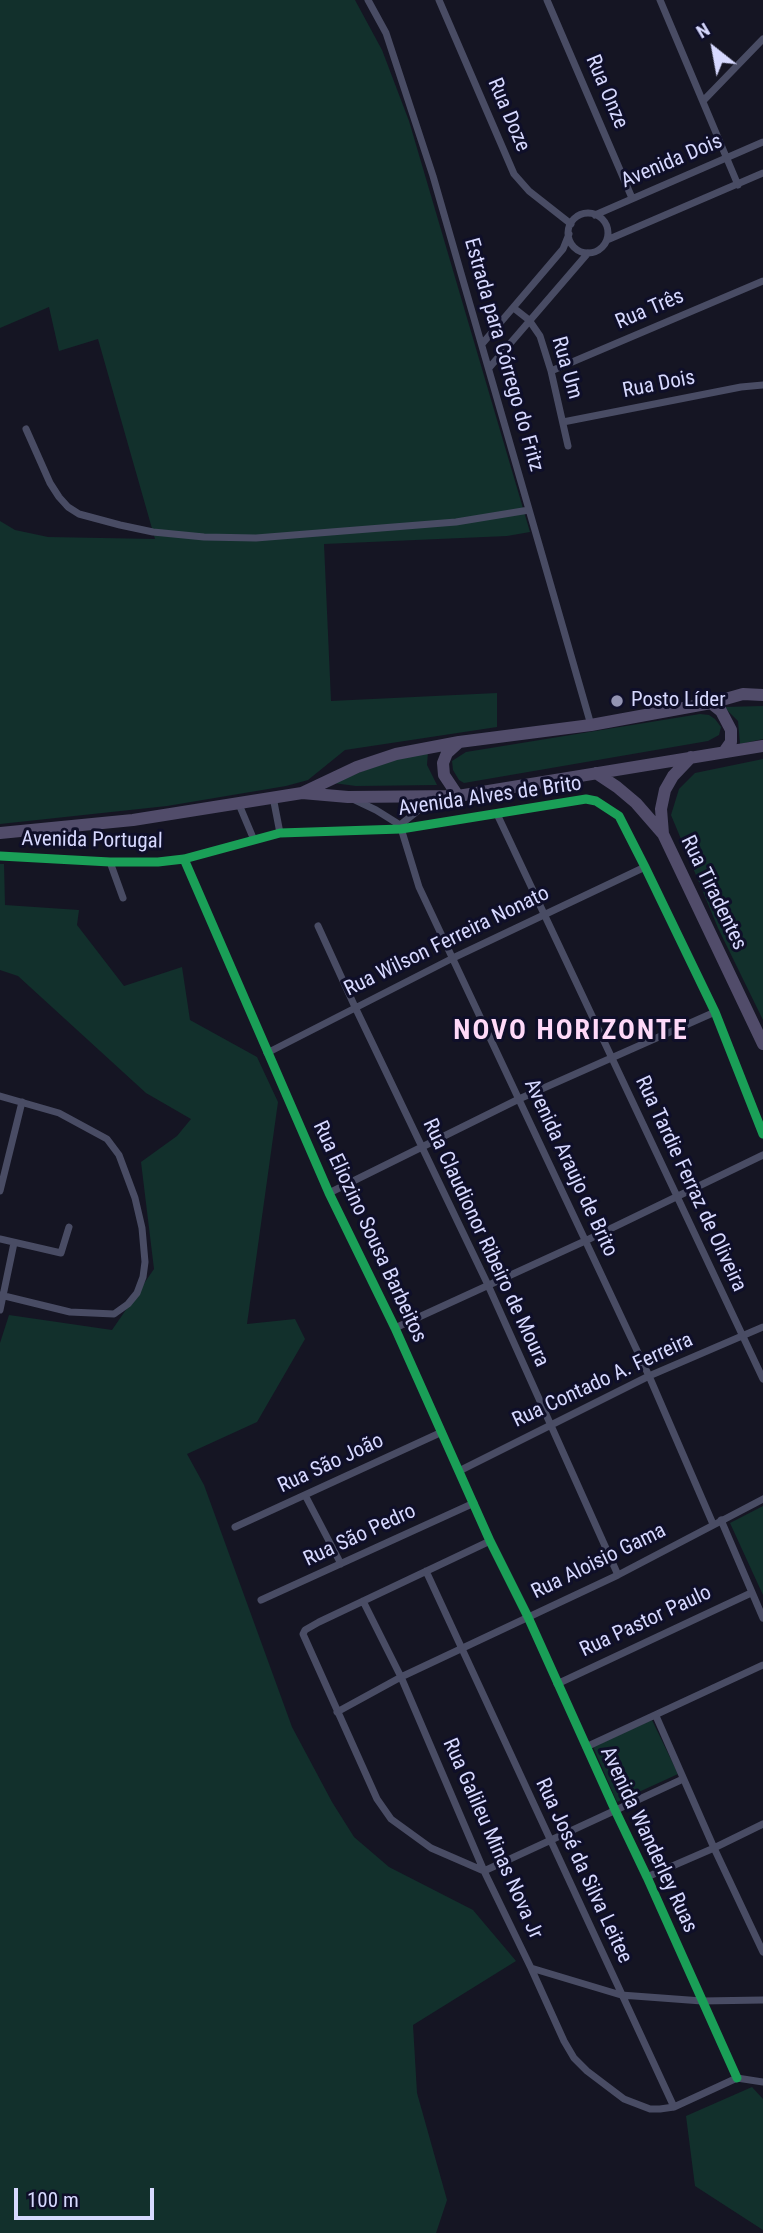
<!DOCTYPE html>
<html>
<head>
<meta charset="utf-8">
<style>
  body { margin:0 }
  #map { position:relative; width:763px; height:2233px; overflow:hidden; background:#151523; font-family:"Roboto Condensed",sans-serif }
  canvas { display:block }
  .north { position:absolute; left:679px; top:14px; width:70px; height:70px; -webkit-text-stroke:5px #0f0f29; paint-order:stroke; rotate:329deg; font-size:19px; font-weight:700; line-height:28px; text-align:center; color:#d7d9ff }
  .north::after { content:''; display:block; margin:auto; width:24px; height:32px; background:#d7d9ff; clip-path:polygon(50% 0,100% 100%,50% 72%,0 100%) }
  .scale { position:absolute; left:14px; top:2188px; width:140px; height:32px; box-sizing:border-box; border:4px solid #d7d9ff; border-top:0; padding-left:9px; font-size:21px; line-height:24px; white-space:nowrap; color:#d7d9ff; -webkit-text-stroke:5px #0f0f29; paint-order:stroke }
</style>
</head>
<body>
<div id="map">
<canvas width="763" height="2233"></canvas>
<div class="north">N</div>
<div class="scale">100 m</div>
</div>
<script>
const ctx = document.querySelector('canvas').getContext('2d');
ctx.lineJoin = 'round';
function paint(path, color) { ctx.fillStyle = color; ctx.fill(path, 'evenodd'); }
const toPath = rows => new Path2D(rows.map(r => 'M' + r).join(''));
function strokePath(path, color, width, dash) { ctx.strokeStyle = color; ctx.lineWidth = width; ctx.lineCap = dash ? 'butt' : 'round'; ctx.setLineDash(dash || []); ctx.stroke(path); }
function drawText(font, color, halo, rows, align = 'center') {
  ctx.font = font + ' "Roboto Condensed",sans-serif'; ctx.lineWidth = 6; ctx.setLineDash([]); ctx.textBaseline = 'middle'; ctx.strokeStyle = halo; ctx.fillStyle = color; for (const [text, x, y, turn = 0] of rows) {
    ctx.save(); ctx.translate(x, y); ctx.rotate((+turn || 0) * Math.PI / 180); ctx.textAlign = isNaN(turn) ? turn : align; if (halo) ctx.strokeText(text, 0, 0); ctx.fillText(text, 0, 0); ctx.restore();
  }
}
paint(toPath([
  [0,0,355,0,382,50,409,121,530,532,507,536,324,544,331,701,497,693,497,727,345,750,308,780,286,786,167,806,0,824,0,521,15,530,48,537,155,539,98,339,59,351,49,307,0,328],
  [763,706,763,739,740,744,738,721,724,707],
  [700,714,709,715,715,719,721,727,719,735,708,741,464,783,459,780,453,770,452,761,466,752],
  [428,752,427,765,437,785,356,786,333,783,393,759],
  [763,759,763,1020,718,928,671,815,679,789,695,773],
  [0,864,4,864,5,905,79,910,77,925,124,986,182,967,190,1020,257,1057,278,1102,247,1324,295,1319,305,1339,257,1422,187,1454,204,1485,292,1727,332,1802,354,1837,389,1867,473,1910,516,1961,413,2025,417,2093,447,2200,436,2233,0,2233,0,1343,9,1315,112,1330,154,1269,141,1162,177,1136,191,1119,146,1093,18,976,0,970],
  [763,1506,763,1595,730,1523],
  [652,1720,678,1774,617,1802,593,1747],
  [752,2087,763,2099,763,2230,695,2186,686,2116]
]), '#12302c');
strokePath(toPath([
  [368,0,386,33,433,176,591,725],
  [439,0,514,174,529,191,571,224],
  [547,0,632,198],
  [660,0,738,185],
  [703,101,763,39],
  '568 233a20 20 0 1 1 40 0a20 20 0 1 1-40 0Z',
  [595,215,763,142],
  [607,240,763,173],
  [515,309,529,320,540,336,551,371,568,446],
  [482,344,563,249,569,234],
  [489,368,588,253],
  [551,371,763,281],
  [563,422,741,387,763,385],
  [26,429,50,483,59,497,68,507,79,514,120,525,153,532,204,537,256,538,456,522,529,510],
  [273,797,280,833],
  [355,800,376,810,400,825,419,887,649,1376,713,1524],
  [238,802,254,840],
  [497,814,763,1379],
  [400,825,435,797],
  [0,856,110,862,158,862,184,859,280,833,401,829,586,799,596,801,619,816,645,867,715,1012,763,1134],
  [184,859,329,1193,395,1328,490,1541,528,1617,615,1810,647,1877,737,2078],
  [110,862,123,898],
  [318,926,355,1007,488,1285,618,1575],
  [267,1053,453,958,645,867],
  [0,1096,59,1113,107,1139,119,1155,135,1198,142,1228,145,1262,143,1277,137,1293,128,1304,114,1314,70,1312,0,1295],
  [0,1191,22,1102],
  [329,1193,519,1099,715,1012],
  [0,1239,61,1253,69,1227],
  [0,1310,14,1243],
  [395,1328,585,1241,763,1155],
  [459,1471,649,1376,763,1327],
  [305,1495,341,1564],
  [721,1520,763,1618],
  [235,1527,442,1432],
  [490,1541,319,1622,305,1630,303,1634,377,1799,391,1819,431,1848,484,1871,683,1779],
  [426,1571,674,2107],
  [261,1600,474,1503],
  [363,1601,401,1677,484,1871,531,1968,621,1995,702,2001,763,2000],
  [557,1684,751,1593],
  [337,1712,401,1677,618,1575,763,1499],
  [656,1716,714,1848,763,1952],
  [586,1747,763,1665],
  [647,1877,714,1848,763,1824],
  [531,1968,564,2041,574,2058,587,2071,624,2099,650,2109,660,2109,674,2107,737,2078,763,2082]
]), '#494c64', 7);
strokePath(toPath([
  [711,703,721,711,731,730,731,742,724,752],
  [596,773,617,787,636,803,663,834,763,1044],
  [302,793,357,767,396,754,459,742,591,725,711,703,743,694,763,695],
  [458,796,444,775,443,763,447,753,458,743],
  [0,833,133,820,302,793,348,797,458,796,763,746],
  [663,834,661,809,665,790,673,776,691,757]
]), '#514c6a', 12);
strokePath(toPath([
  [0,856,110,862,158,862,184,859,280,833,401,829,586,799,596,801,619,816,645,867,715,1012,763,1134],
  [184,859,329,1193,395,1328,490,1541,528,1617,615,1810,647,1877,737,2078]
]), '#1a9f57', 9);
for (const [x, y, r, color] of [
  [617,701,7,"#9394b2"]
]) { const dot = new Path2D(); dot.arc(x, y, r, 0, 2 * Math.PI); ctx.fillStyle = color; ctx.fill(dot); strokePath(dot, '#0f0f29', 2.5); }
drawText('21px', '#d7d9ff', '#0f0f29', [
  ["Rua Onze",606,92,67],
  ["Rua Doze",508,115,67],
  ["Avenida Dois",672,162,-23],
  ["Rua Três",650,310,-23],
  ["Estrada para Córrego do Fritz",503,355,74],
  ["Rua Um",566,368,74],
  ["Rua Dois",659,385,-11],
  ["Avenida Alves de Brito",490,797,-8],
  ["Avenida Portugal",92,841,1],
  ["Rua Tiradentes",713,893,64],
  ["Rua Wilson Ferreira Nonato",447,942,-26],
  ["Avenida Araujo de Brito",570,1168,65],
  ["Rua Tardie Ferraz de Oliveira",690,1184,65],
  ["Rua Eliozino Sousa Barbeitos",369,1232,65],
  ["Rua Claudionor Ribeiro de Moura",485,1243,65],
  ["Rua Contado A. Ferreira",603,1381,-25],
  ["Rua São João",331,1464,-25],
  ["Rua São Pedro",360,1536,-25],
  ["Rua Aloisio Gama",599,1562,-26],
  ["Rua Pastor Paulo",646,1622,-25],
  ["Rua Galileu Minas Nova Jr",492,1839,66],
  ["Avenida Wanderley Ruas",648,1840,65],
  ["Rua José da Silva Leitee",583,1871,65]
]);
drawText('21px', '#d7d9ff', '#0f0f29', [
  ["Posto Líder",631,701]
], 'left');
ctx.letterSpacing = '2px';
drawText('bold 28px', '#ffd9f8', '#0f0f29', [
  ["NOVO HORIZONTE",571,1032]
]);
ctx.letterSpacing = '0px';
</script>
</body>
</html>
